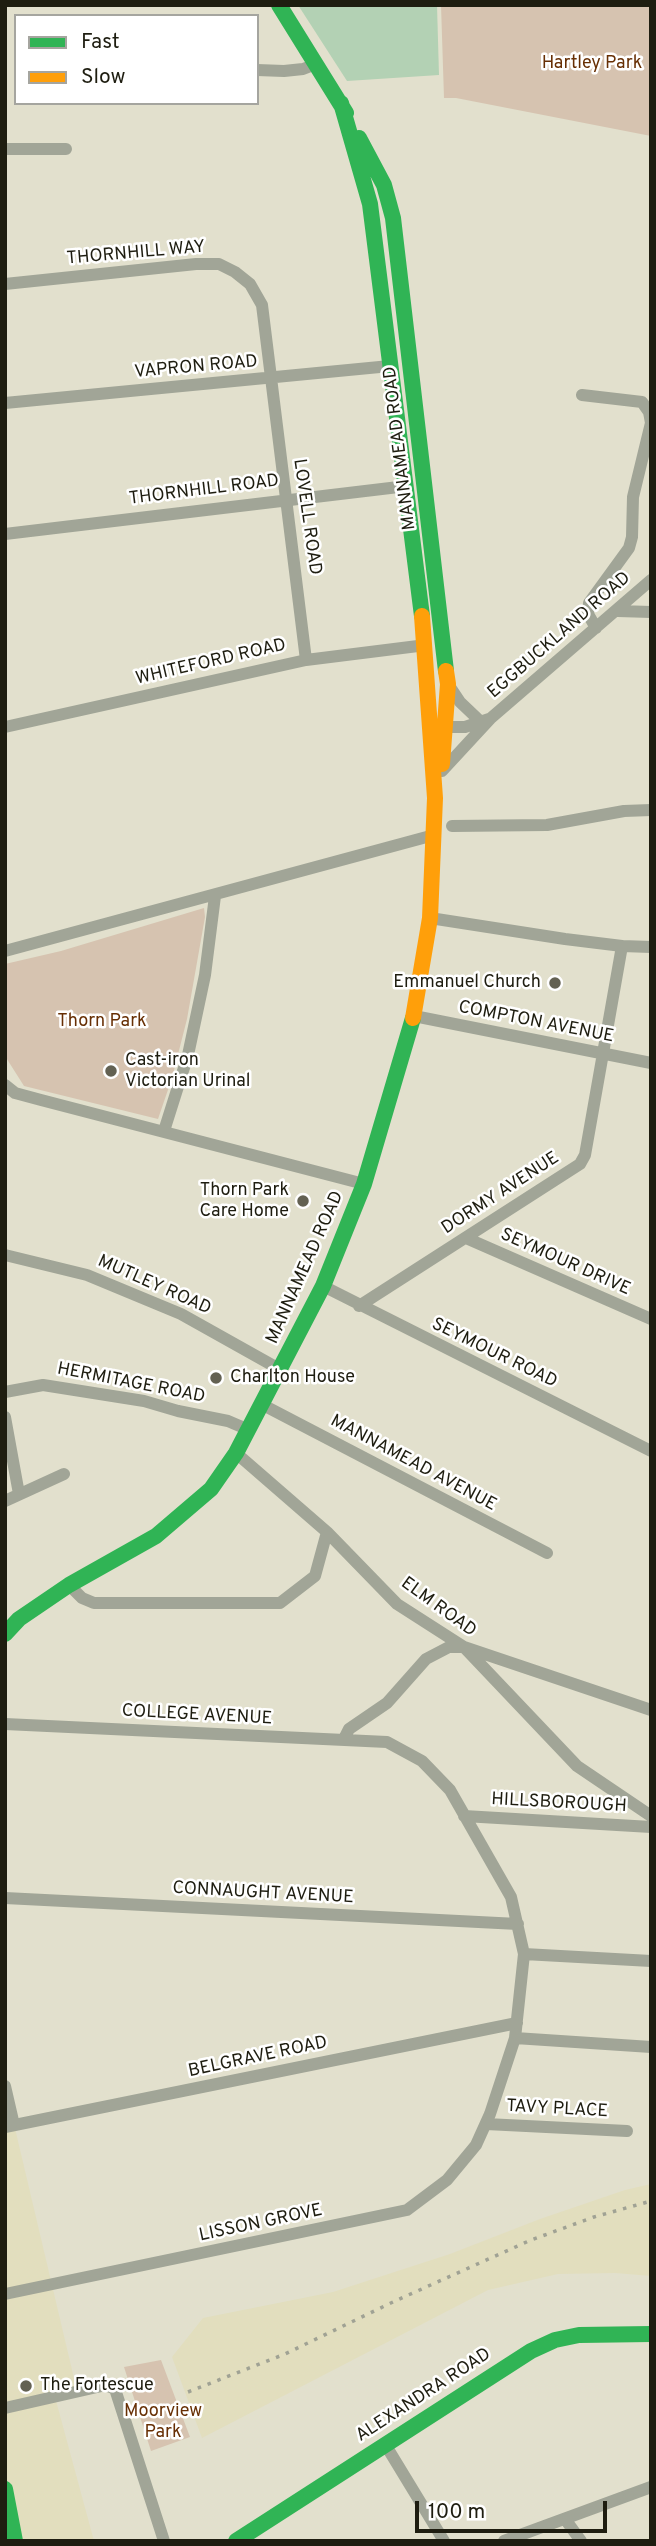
<!DOCTYPE html>
<html>
<head>
<meta charset="utf-8">
<style>
  body { margin:0 }
  #map { position:relative; width:656px; height:2546px; overflow:hidden; background:#e2e0cd; font-family:Overpass,sans-serif }
  canvas { display:block }
  .frame { position:absolute; inset:0; border:7px solid #1e1d10; pointer-events:none }
  .legend { position:absolute; left:14px; top:14px; width:245px; height:91px; box-sizing:border-box; background:#fff; border:2px solid #a5a59f; margin:0; padding:9px 12px; list-style:none; font-size:21px; color:#1e1d10 }
  .legend li { display:flex; align-items:center; gap:14px; height:35px }
  .legend b { width:35px; border:2px solid #a5a59f }
  .scale { position:absolute; left:415px; top:2501px; width:192px; height:32px; box-sizing:border-box; border:4px solid #1e1d10; border-top:0; padding-left:9px; font-size:21px; line-height:24px; white-space:nowrap; color:#1e1d10; -webkit-text-stroke:5px #fff; paint-order:stroke }
</style>
</head>
<body>
<div id="map">
<canvas width="656" height="2546"></canvas>
<div class="frame"></div>
<ul class="legend">
<li><b style="height:9px;background:#30b455"></b>Fast</li>
<li><b style="height:9px;background:#ff9f0a"></b>Slow</li>
</ul>
<div class="scale">100 m</div>
</div>
<script>
const ctx = document.querySelector('canvas').getContext('2d');
ctx.lineJoin = 'round';
function paint(path, color) { ctx.fillStyle = color; ctx.fill(path, 'evenodd'); }
const toPath = rows => new Path2D(rows.map(r => 'M' + r).join(''));
function strokePath(path, color, width, dash) { ctx.strokeStyle = color; ctx.lineWidth = width; ctx.lineCap = dash ? 'butt' : 'round'; ctx.setLineDash(dash || []); ctx.stroke(path); }
function drawText(font, color, halo, rows, align = 'center') {
  ctx.font = font + ' Overpass,sans-serif'; ctx.lineWidth = 5; ctx.setLineDash([]); ctx.textBaseline = 'middle'; ctx.strokeStyle = halo; ctx.fillStyle = color; for (const [text, x, y, turn = 0] of rows) {
    ctx.save(); ctx.translate(x, y); ctx.rotate((+turn || 0) * Math.PI / 180); ctx.textAlign = isNaN(turn) ? turn : align; if (halo) ctx.strokeText(text, 0, 0); ctx.fillText(text, 0, 0); ctx.restore();
  }
}
paint(toPath([
  [5,2086,77,2391,55,2397,94,2541,5,2541],
  [651,2184,651,2276,615,2273,558,2274,488,2290,202,2438,172,2357,203,2318,333,2292,450,2254,540,2219,625,2190]
]), '#e2debe');
paint(toPath([
  [441,5,651,5,651,136,456,98,444,98],
  [204,908,205,917,187,1019,172,1078,158,1119,24,1086,5,1056,5,964,61,951],
  [161,2360,190,2437,151,2451,124,2367]
]), '#d6c3b0');
paint(toPath([
  [298,5,437,5,439,75,347,81]
]), '#b3d1b4');
strokePath(toPath([
  [257,70,284,71,303,69,316,64],
  [5,149,66,149],
  [5,284,196,264,219,264,235,272,250,284,262,305,306,660],
  [582,395,642,402,649,412,651,423,633,497,632,537,629,548,589,603,588,614,596,628],
  [5,403,390,366],
  [5,534,407,486],
  [618,611,651,612],
  [448,684,460,702,481,722],
  [5,727,306,660,426,645],
  [439,727,465,727,489,719],
  [442,771,491,718,651,580],
  [452,826,547,825,624,811,651,810],
  [430,918,565,939,622,946,651,947],
  [5,951,434,835],
  [414,1016,651,1063],
  [5,1085,15,1093,41,1100,364,1184],
  [164,1131,188,1055,205,975,215,896],
  [466,1238,651,1319],
  [5,1255,87,1275,181,1314,281,1370],
  [323,1286,651,1451],
  [359,1306,580,1164,585,1155,622,946],
  [5,1392,43,1385,144,1401,178,1411,228,1421,249,1430],
  [263,1405,547,1553],
  [5,1417,19,1494],
  [236,1453,327,1532,397,1604,464,1647,577,1766,651,1816],
  [5,1501,64,1474],
  [69,1585,82,1598,94,1603,280,1603,315,1576,327,1532],
  [5,1724,387,1742,422,1761,450,1790,511,1897,524,1954,515,2038,490,2114,476,2145,447,2180,407,2210,5,2294],
  [344,1739,349,1729,387,1703,426,1659,449,1647,464,1647,651,1710],
  [464,1816,651,1827],
  [5,1898,518,1924],
  [524,1954,651,1961],
  [515,2038,651,2047],
  [5,2086,14,2125],
  [486,2124,627,2131],
  [5,2127,517,2023],
  [5,2408,106,2385,115,2389,164,2541],
  [385,2444,444,2541],
  [565,2519,581,2541],
  [504,2541,651,2487]
]), '#a1a597', 12);
strokePath(toPath([
  [279,5,346,113],
  [341,103,370,204,422,616],
  [359,138,384,185,393,218,446,671],
  [5,1634,19,1619,69,1585,156,1536,211,1489,236,1453,323,1286,364,1184,413,1018],
  [5,2489,15,2541],
  [236,2541,531,2351,555,2340,579,2335,651,2334]
]), '#30b455', 16);
strokePath(toPath([
  [442,764,448,684,446,671],
  [413,1018,430,918,435,798,422,616]
]), '#ff9f0a', 16);
strokePath(toPath([
  [188,2392,285,2354,395,2301,531,2240,594,2217,651,2201]
]), '#a0a294', 3.5, [3.5, 7]);
for (const [x, y, r, color] of [
  [555,983,7,"#636152"],
  [111,1071,7,"#636152"],
  [303,1201,7,"#636152"],
  [216,1378,7,"#636152"],
  [26,2386,7,"#636152"]
]) { const dot = new Path2D(); dot.arc(x, y, r, 0, 2 * Math.PI); ctx.fillStyle = color; ctx.fill(dot); strokePath(dot, '#fff', 2.5); }
drawText('18px', '#672f04', '#fff', [
  ["Hartley Park",592,64],
  ["Thorn Park",102,1022],
  ["Moorview",163,2412],
  ["Park",163,2433]
]);
drawText('18px', '#1e1d10', '#fff', [
  ["THORNHILL WAY",136,254,-5],
  ["VAPRON ROAD",196,368,-5],
  ["MANNAMEAD ROAD",401,448,-97],
  ["THORNHILL ROAD",204,491,-7],
  ["LOVELL ROAD",306,517,82],
  ["EGGBUCKLAND ROAD",560,636,-41],
  ["WHITEFORD ROAD",211,663,-13],
  ["COMPTON AVENUE",536,1023,11],
  ["DORMY AVENUE",501,1194,-33],
  ["SEYMOUR DRIVE",565,1263,24],
  ["MANNAMEAD ROAD",306,1268,-66],
  ["MUTLEY ROAD",154,1286,24],
  ["SEYMOUR ROAD",494,1354,26],
  ["HERMITAGE ROAD",131,1384,11],
  ["MANNAMEAD AVENUE",413,1464,28],
  ["ELM ROAD",438,1608,36],
  ["COLLEGE AVENUE",197,1716,3],
  ["HILLSBOROUGH",559,1804,3],
  ["CONNAUGHT AVENUE",263,1894,3],
  ["BELGRAVE ROAD",258,2058,-12],
  ["TAVY PLACE",557,2110,3],
  ["LISSON GROVE",261,2224,-12],
  ["ALEXANDRA ROAD",424,2396,-33]
]);
drawText('18px', '#1e1d10', '#fff', [
  ["Emmanuel Church",541,983,"right"],
  ["Cast-iron",125,1061],
  ["Victorian Urinal",125,1082],
  ["Thorn Park",289,1191,"right"],
  ["Care Home",289,1212,"right"],
  ["Charlton House",230,1378],
  ["The Fortescue",40,2386]
], 'left');
</script>
</body>
</html>
